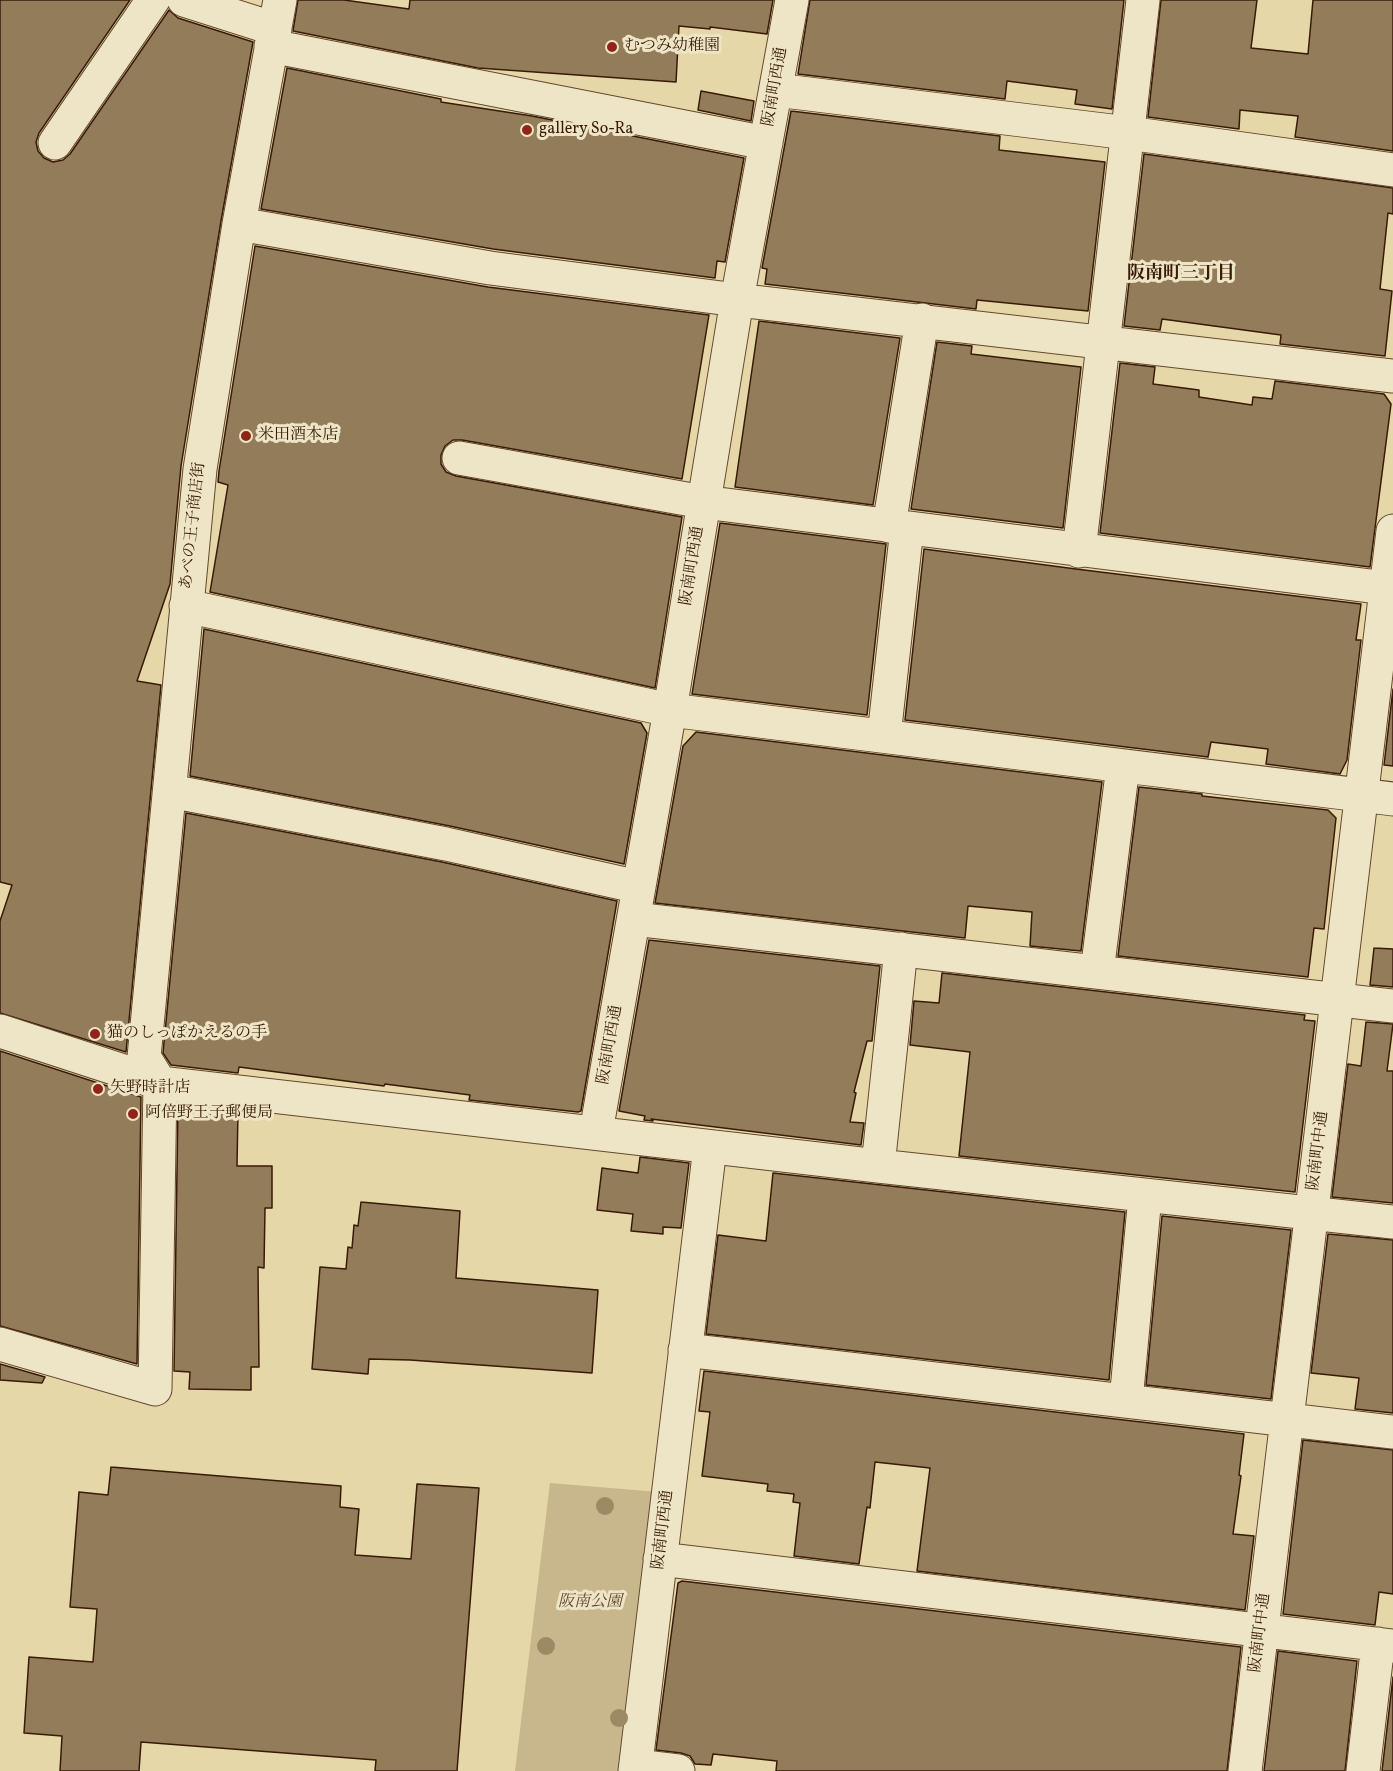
<!DOCTYPE html>
<html>
<head>
<meta charset="utf-8">
<style>
  body { margin:0 }
  canvas { display:block; background:#e5d7a7 }
</style>
</head>
<body>
<canvas width="1393" height="1771"></canvas>
<script>
const ctx = document.querySelector('canvas').getContext('2d');
ctx.lineJoin = 'round';
function paint(path, color) { ctx.fillStyle = color; ctx.fill(path, 'evenodd'); }
const toPath = rows => new Path2D(rows.map(r => 'M' + r).join(''));
function strokePath(path, color, width, dash) { ctx.strokeStyle = color; ctx.lineWidth = width; ctx.lineCap = dash ? 'butt' : 'round'; ctx.setLineDash(dash || []); ctx.stroke(path); }
function drawText(font, color, halo, rows, align = 'center') {
  ctx.font = font + ' Vollkorn,"Noto Serif JP",serif'; ctx.lineWidth = 6; ctx.setLineDash([]); ctx.textBaseline = 'middle'; ctx.strokeStyle = halo; ctx.fillStyle = color; for (const [text, x, y, turn = 0] of rows) {
    ctx.save(); ctx.translate(x, y); ctx.rotate((+turn || 0) * Math.PI / 180); ctx.textAlign = isNaN(turn) ? turn : align; if (halo) ctx.strokeText(text, 0, 0); ctx.fillText(text, 0, 0); ctx.restore();
  }
}
paint(toPath([
  [550,1483,659,1492,624,1771,515,1771]
]), '#c8b78c');
const building = toPath([
  [0,0,130,0,39,133,36,142,38,151,44,158,53,162,63,160,70,154,169,10,178,18,253,42,221,221,181,466,170,584,137,681,161,685,126,1052,0,1013,0,921,12,885,0,882,0,0],
  [298,0,344,0,409,9,410,0,773,0,767,34,710,27,710,29,679,26,676,82,478,68,293,31,298,0],
  [810,0,1124,0,1112,109,1075,104,1077,90,1007,81,1005,99,798,74,810,0],
  [1161,0,1257,0,1251,48,1308,54,1313,0,1393,0,1393,151,1295,137,1298,116,1240,110,1239,129,1148,117,1161,0],
  [287,68,441,99,441,102,532,116,744,158,725,262,717,261,715,278,493,249,261,209,287,68],
  [701,91,754,101,751,121,698,110,701,91],
  [791,111,1000,136,999,150,1105,162,1088,311,977,300,976,309,765,284,767,269,762,268,791,111],
  [1144,154,1393,188,1393,214,1388,213,1380,289,1392,291,1385,356,1280,344,1281,335,1162,319,1160,330,1124,326,1144,154],
  [255,246,488,287,709,315,682,479,462,440,453,440,445,446,441,455,441,464,446,472,456,476,682,517,655,688,210,592,228,485,218,482,219,471,255,246],
  [759,321,900,338,873,505,735,487,759,321],
  [937,342,972,346,971,354,1081,367,1063,528,911,509,937,342],
  [1120,363,1155,367,1153,384,1199,390,1199,397,1252,405,1253,397,1272,399,1275,381,1384,394,1391,404,1370,567,1100,533,1120,363],
  [720,523,886,544,867,715,692,694,720,523],
  [924,549,1076,569,1361,604,1356,640,1361,640,1347,760,1340,774,1266,764,1268,749,1211,742,1208,757,905,720,924,549],
  [204,629,641,723,647,733,624,864,450,826,190,776,204,629],
  [1393,689,1393,766,1384,765,1393,689],
  [696,732,1102,782,1081,951,1030,946,1032,912,968,906,965,938,655,903,683,746,696,732],
  [1139,787,1202,794,1202,796,1328,810,1336,818,1324,929,1314,928,1308,977,1118,956,1139,787],
  [186,813,442,862,617,901,581,1111,578,1112,469,1100,470,1095,385,1084,384,1086,239,1067,238,1073,171,1065,163,1053,186,813],
  [649,940,880,966,872,1041,867,1041,854,1092,856,1093,850,1122,864,1123,861,1145,651,1119,653,1121,644,1120,645,1116,619,1111,649,940],
  [1374,948,1393,949,1393,987,1370,985,1374,948],
  [942,973,1305,1015,1304,1020,1315,1021,1295,1192,959,1156,970,1052,910,1045,914,1001,939,1003,942,973],
  [1366,1022,1393,1024,1387,1071,1393,1071,1393,1203,1332,1197,1348,1064,1361,1066,1366,1022],
  [0,1051,141,1097,137,1364,0,1326,0,1051],
  [178,1104,238,1111,237,1166,272,1166,272,1208,265,1208,264,1268,258,1267,259,1367,251,1367,251,1390,189,1389,190,1372,174,1371,178,1104],
  [640,1157,689,1163,681,1228,663,1227,663,1234,631,1231,633,1214,597,1210,602,1168,638,1173,640,1157],
  [773,1173,1125,1212,1109,1380,706,1334,718,1235,766,1241,773,1173],
  [361,1202,460,1211,456,1278,598,1290,592,1373,410,1360,369,1359,368,1374,312,1369,320,1267,346,1269,348,1247,352,1248,354,1225,358,1226,361,1202],
  [1162,1216,1291,1230,1271,1399,1146,1385,1162,1216],
  [1328,1234,1393,1240,1393,1413,1355,1409,1359,1378,1311,1373,1328,1234],
  [0,1364,45,1377,42,1383,0,1380,0,1364],
  [704,1371,1244,1434,1239,1475,1241,1476,1233,1534,1254,1536,1245,1610,917,1571,930,1468,875,1462,870,1508,867,1507,859,1564,794,1556,800,1503,793,1502,794,1494,767,1491,768,1484,702,1476,710,1412,699,1411,704,1371],
  [1303,1440,1393,1450,1393,1594,1379,1592,1375,1625,1283,1614,1303,1440],
  [111,1467,341,1486,340,1507,359,1509,355,1555,411,1559,417,1484,479,1488,457,1771,375,1771,376,1760,141,1742,139,1771,60,1771,62,1736,24,1733,29,1657,93,1662,97,1609,70,1607,79,1492,108,1495,111,1467],
  [682,1581,1241,1647,1227,1771,776,1771,777,1761,713,1754,711,1765,695,1764,690,1756,681,1753,656,1750,678,1583,682,1581],
  [1278,1651,1357,1661,1345,1771,1264,1771,1278,1651],
  [1393,1677,1393,1771,1382,1771,1393,1677]
]);
paint(building, '#927c5a');
strokePath(building, '#391a07', 1.5);
const minor = toPath([
  [184,0,275,29],
  [271,46,766,143],
  [776,90,1128,133,1393,170],
  [55,143,153,0],
  [239,224,490,268,737,300,1393,376],
  [459,458,703,502,1393,589],
  [889,526,922,320],
  [1079,551,1143,0],
  [186,606,670,710,1393,799],
  [884,736,907,528],
  [170,791,446,844,639,887],
  [634,919,1393,1006],
  [1097,972,1123,766],
  [0,1031,160,1083,878,1166,1393,1222],
  [596,1132,670,710,737,300,792,0],
  [878,1166,901,949],
  [0,1344,155,1389,160,1083,144,1057,200,469,239,224,280,0],
  [685,1350,1393,1432],
  [1126,1401,1145,1196],
  [660,1559,1393,1646],
  [636,1766,678,1771],
  [635,1771,710,1147],
  [1245,1771,1393,531],
  [1363,1771,1378,1644]
]);
strokePath(minor, '#64492f', 35);
strokePath(minor, '#eee5c6', 33);
ctx.fillStyle = '#9e8965';
for (const [x, y] of [
  [605,1506],
  [546,1646],
  [619,1718]
]) { ctx.beginPath(); ctx.arc(x, y, 9, 0, 2 * Math.PI); ctx.fill(); }
for (const [x, y, r, color] of [
  [612,47,6,"#8f2418"],
  [527,130,6,"#8f2418"],
  [246,436,6,"#8f2418"],
  [95,1034,6,"#8f2418"],
  [98,1089,6,"#8f2418"],
  [133,1114,6,"#8f2418"]
]) { const dot = new Path2D(); dot.arc(x, y, r, 0, 2 * Math.PI); ctx.fillStyle = color; ctx.fill(dot); strokePath(dot, '#eee5c6', 2); }
drawText('16px', '#391a07', '#eee5c6', [
  ["むつみ幼稚園",624,47],
  ["gallery So-Ra",539,130],
  ["米田酒本店",258,436],
  ["猫のしっぽかえるの手",107,1034],
  ["矢野時計店",110,1089],
  ["阿倍野王子郵便局",145,1114]
], 'left');
drawText('16px', '#391a07', '#eee5c6', [
  ["阪南町西通",776,87,-80],
  ["あべの王子商店街",194,526,-84],
  ["阪南町西通",693,566,-81],
  ["阪南町西通",611,1045,-80],
  ["阪南町中通",1319,1151,-83],
  ["阪南町西通",664,1530,-83],
  ["阪南町中通",1261,1633,-83]
]);
drawText('italic 16px', '#64492f', '#eee5c6', [
  ["阪南公園",590,1603]
]);
drawText('bold 18px', '#391a07', '#eee5c6', [
  ["阪南町三丁目",1181,275]
]);
</script>
</body>
</html>
